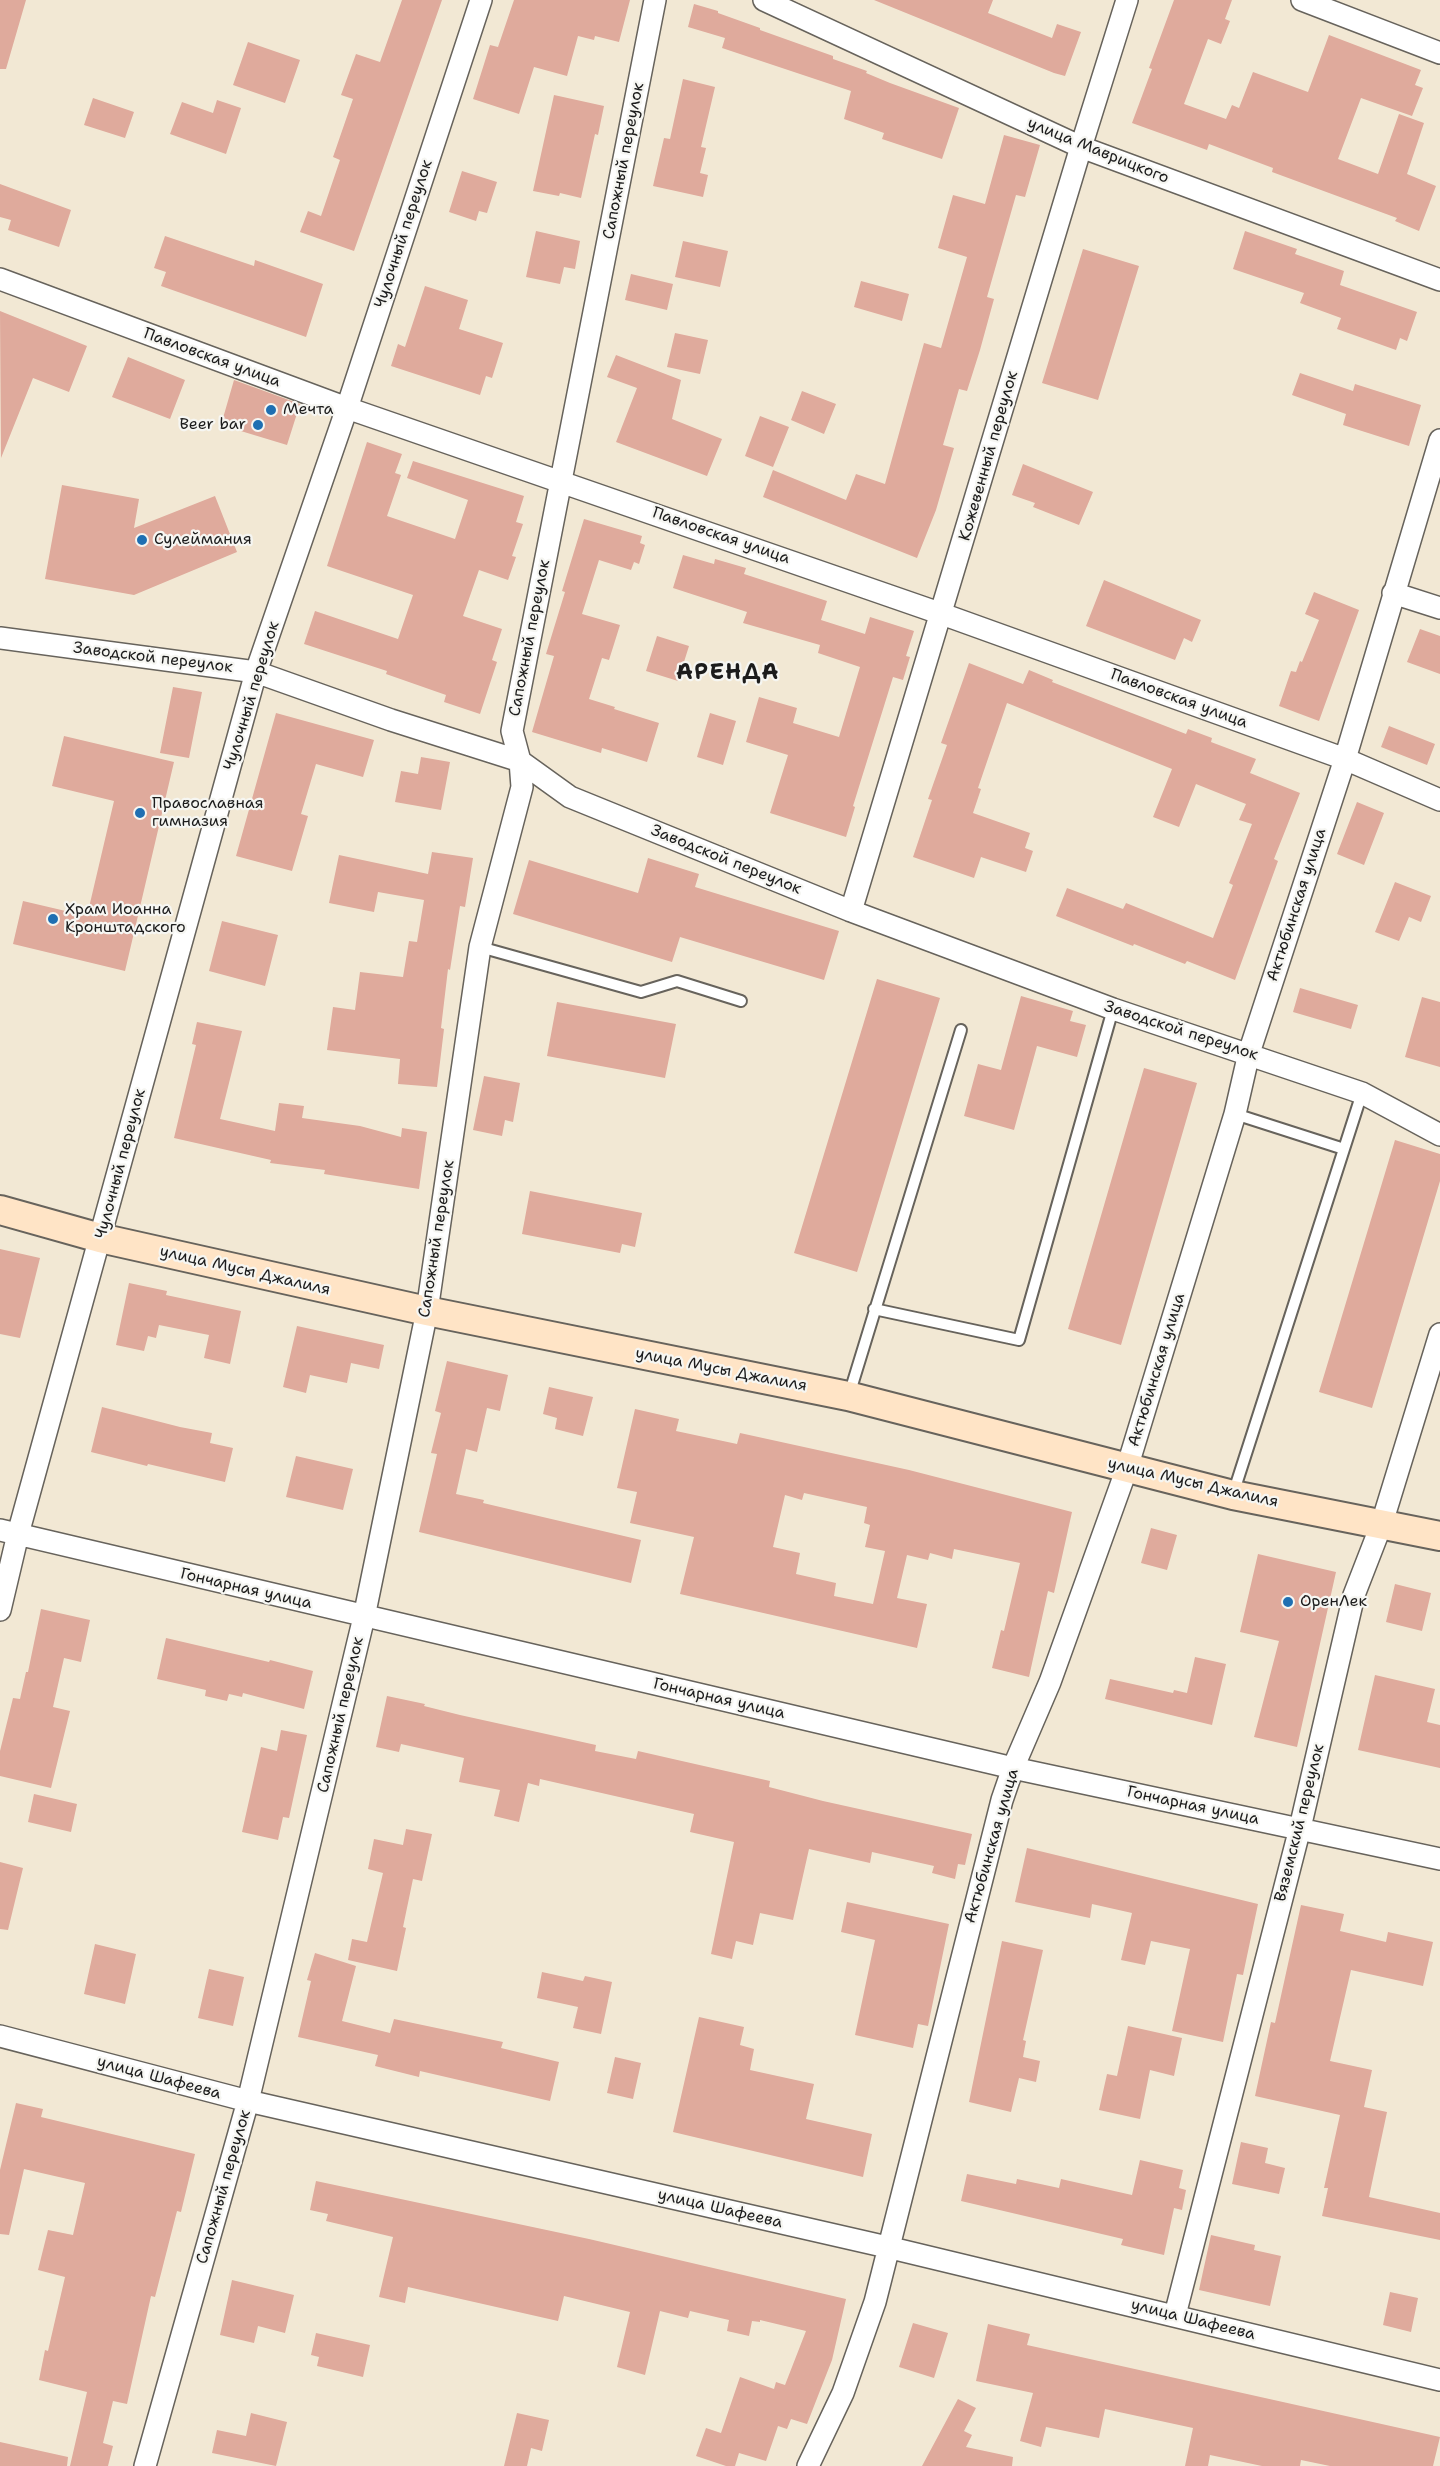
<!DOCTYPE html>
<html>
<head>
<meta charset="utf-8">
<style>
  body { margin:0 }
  canvas { display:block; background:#f2e8d4 }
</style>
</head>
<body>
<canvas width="1440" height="2466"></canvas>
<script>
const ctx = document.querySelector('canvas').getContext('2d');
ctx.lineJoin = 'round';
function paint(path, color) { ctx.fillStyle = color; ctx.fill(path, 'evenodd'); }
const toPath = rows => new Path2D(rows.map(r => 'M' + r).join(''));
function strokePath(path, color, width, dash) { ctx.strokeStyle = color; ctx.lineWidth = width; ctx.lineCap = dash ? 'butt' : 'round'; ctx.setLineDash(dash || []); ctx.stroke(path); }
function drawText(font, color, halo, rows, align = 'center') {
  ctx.font = font + ' "Shantell Sans",sans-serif'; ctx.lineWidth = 4.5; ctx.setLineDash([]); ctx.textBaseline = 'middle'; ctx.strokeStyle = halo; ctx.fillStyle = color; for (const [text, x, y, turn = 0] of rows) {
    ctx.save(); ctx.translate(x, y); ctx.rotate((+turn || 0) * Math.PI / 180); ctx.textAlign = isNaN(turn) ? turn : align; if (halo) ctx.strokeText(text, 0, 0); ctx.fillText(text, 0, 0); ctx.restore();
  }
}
paint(toPath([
  [0,0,26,0,6,69,0,69],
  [402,0,442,0,354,251,300,232,308,211,321,216,340,160,333,157,353,99,341,95,356,54,380,62],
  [514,0,630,0,619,42,595,36,594,40,578,36,567,76,534,67,519,114,473,99,490,45,498,47],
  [874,0,993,0,988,13,1052,38,1057,24,1081,32,1065,76,1054,73],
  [1174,0,1232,0,1225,19,1230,21,1221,44,1208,39,1184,104,1226,119,1232,105,1239,108,1253,72,1308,92,1329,35,1421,70,1415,85,1423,88,1412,116,1361,98,1338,159,1378,174,1399,114,1424,123,1407,174,1436,186,1419,231,1395,221,1397,218,1272,172,1273,168,1209,144,1207,150,1132,123,1152,69,1149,68],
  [694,4,718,11,718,13,760,28,760,30,833,56,833,59,867,71,866,73,890,83,959,108,942,159,882,139,884,133,844,119,851,91,722,48,725,38,688,27],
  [248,42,300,60,285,103,233,85],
  [683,79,715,87,701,147,706,148,700,173,708,175,703,197,653,186,664,138,670,139],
  [554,95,604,106,598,135,595,134,581,198,560,193,559,196,533,191],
  [93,98,134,112,125,138,84,125],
  [217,100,241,108,226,154,170,134,182,102,213,113],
  [1004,135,1040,145,1025,197,1016,195,987,297,994,299,980,350,967,391,959,389,943,445,954,448,936,510,917,558,763,497,773,470,846,500,856,474,885,484,924,343,941,348,967,257,938,248,953,195,985,204],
  [462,171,497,182,487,213,479,211,476,221,449,212],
  [0,184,71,210,59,247,8,230,11,220,0,217],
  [536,231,580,241,575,269,564,267,560,284,526,277],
  [1245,231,1297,249,1295,254,1344,271,1340,285,1417,312,1407,341,1400,338,1396,350,1337,329,1341,318,1300,303,1304,293,1233,269],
  [165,236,254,266,255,260,323,284,306,337,161,286,166,272,154,268],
  [683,241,728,251,720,287,675,277],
  [1083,249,1139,266,1098,400,1042,383],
  [631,274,673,284,667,310,625,300],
  [861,281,909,294,902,321,854,307],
  [425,286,468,300,459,329,503,343,492,378,486,376,480,395,391,366,398,344,405,347],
  [0,311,87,346,69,392,33,378,1,458],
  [675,333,708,340,700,374,667,367],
  [616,355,681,380,672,419,722,439,707,476,616,442,637,388,607,377],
  [128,357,185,380,170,419,112,397],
  [1300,373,1353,391,1355,384,1421,405,1409,446,1343,425,1346,414,1292,395],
  [234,380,300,404,287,445,221,425],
  [802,391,836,404,824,434,791,420],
  [760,416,789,427,773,467,745,456],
  [367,442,402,454,395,473,401,475,387,516,455,539,468,500,407,478,413,461,524,496,516,522,523,524,512,556,516,557,508,580,479,570,463,616,502,629,492,660,497,662,480,714,444,702,446,695,386,674,387,671,304,644,315,611,398,639,413,595,327,566],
  [1023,464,1093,492,1079,525,1033,507,1035,503,1012,495],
  [62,485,139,499,134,528,215,496,237,552,134,595,45,579],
  [584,519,642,536,640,543,645,545,639,564,634,562,631,570,599,560,582,614,620,625,609,660,602,658,589,699,615,707,614,709,659,723,647,762,602,748,601,753,532,732,554,656,546,654,565,592,562,591],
  [683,555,714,564,715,559,746,568,744,574,827,601,821,620,865,634,870,617,914,631,906,656,910,657,903,680,893,677,853,806,855,807,846,837,770,813,788,755,746,742,759,697,797,708,793,723,839,737,860,667,818,653,820,645,743,623,747,612,673,588],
  [1104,580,1201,620,1192,642,1184,638,1175,660,1086,626],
  [1314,592,1359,610,1319,721,1279,706,1291,671,1296,672,1300,661,1302,662,1319,620,1305,614],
  [1420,629,1440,636,1440,674,1407,662],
  [657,636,689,646,678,681,646,671],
  [969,663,1023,684,1029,670,1053,680,1052,682,1186,734,1188,729,1212,738,1211,742,1256,759,1250,773,1300,793,1274,859,1278,861,1235,980,1187,961,1185,964,1134,944,1133,946,1056,916,1067,888,1123,909,1126,903,1213,938,1233,885,1229,883,1252,824,1239,820,1246,804,1196,784,1179,827,1153,817,1172,769,1007,703,978,788,981,789,973,813,1030,833,1025,848,1033,851,1026,872,981,857,974,878,913,857,932,800,928,799,947,745,941,743],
  [173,687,202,692,189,758,160,753],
  [276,713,374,740,363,777,316,764,301,814,308,816,292,871,236,856],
  [710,713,736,721,723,765,697,757],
  [1389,726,1435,744,1427,765,1381,747],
  [64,736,174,762,125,971,13,944,23,901,87,916,114,801,52,786],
  [421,757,450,762,441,810,395,802,401,771,418,774],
  [1357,802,1384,813,1364,865,1337,854],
  [432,852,473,858,465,907,460,906,450,970,448,969,441,1028,444,1029,437,1087,398,1084,400,1059,327,1050,333,1007,355,1010,360,972,403,977,409,941,417,942,424,900,378,892,374,912,329,903,339,855,428,874],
  [648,858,699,874,695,887,839,931,824,980,680,937,672,962,513,914,529,860,638,893],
  [1395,882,1431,896,1421,922,1409,917,1399,941,1375,932],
  [222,921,278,935,265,986,209,971],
  [877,979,940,998,857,1272,794,1253],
  [1300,988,1358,1005,1351,1029,1293,1012],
  [1021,996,1073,1011,1070,1021,1086,1025,1077,1057,1037,1046,1014,1130,964,1116,978,1064,1001,1070],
  [1422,997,1440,1002,1440,1067,1405,1057],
  [557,1002,676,1024,665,1078,547,1056],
  [197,1022,242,1031,220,1119,275,1131,279,1103,304,1106,302,1118,360,1126,401,1137,402,1128,427,1132,419,1189,324,1174,325,1170,270,1163,271,1160,174,1138,196,1045,192,1044],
  [1144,1068,1197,1083,1121,1345,1068,1329],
  [484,1076,520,1083,513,1122,505,1120,502,1136,473,1130],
  [1395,1140,1440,1154,1440,1181,1372,1408,1319,1392],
  [530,1191,642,1213,635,1247,622,1244,620,1253,522,1234],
  [0,1249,40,1258,20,1338,0,1334],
  [129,1283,167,1291,166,1295,241,1311,230,1364,204,1358,209,1335,159,1325,156,1338,148,1336,144,1351,116,1345],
  [297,1326,384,1345,379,1369,351,1363,347,1383,310,1375,306,1393,283,1387],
  [447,1361,508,1375,500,1411,487,1408,477,1452,466,1449,456,1494,484,1500,483,1503,641,1540,631,1583,419,1532,437,1454,431,1453,441,1413,435,1411],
  [549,1387,593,1397,583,1436,555,1429,557,1418,543,1414],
  [102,1407,180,1427,212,1433,210,1443,233,1448,225,1482,148,1464,147,1466,91,1452],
  [635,1409,679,1419,676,1431,737,1444,740,1433,909,1470,1072,1512,1054,1593,1048,1591,1029,1677,992,1668,1001,1630,1004,1631,1020,1563,954,1549,952,1559,930,1553,928,1560,907,1555,897,1598,927,1604,917,1648,680,1594,694,1537,630,1523,637,1492,617,1488],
  [804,1493,867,1507,864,1523,870,1525,865,1547,885,1551,873,1604,834,1596,836,1583,796,1574,800,1553,773,1547,785,1495,802,1500],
  [296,1456,353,1469,343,1510,286,1497],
  [1151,1528,1177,1535,1167,1570,1141,1563],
  [1258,1554,1336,1572,1297,1747,1254,1737,1279,1641,1240,1632],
  [1395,1584,1431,1593,1422,1631,1386,1622],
  [41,1609,90,1620,81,1662,64,1658,53,1707,70,1711,51,1788,0,1776,0,1751,13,1698,20,1699,26,1672,28,1672],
  [166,1638,269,1662,270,1660,313,1671,304,1709,243,1693,242,1697,229,1694,227,1701,205,1696,206,1690,157,1679],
  [1195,1657,1226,1664,1212,1725,1105,1699,1110,1679,1173,1693,1174,1690,1187,1693],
  [1375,1675,1435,1689,1427,1722,1440,1725,1440,1768,1358,1750],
  [387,1696,425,1704,424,1706,460,1715,596,1745,595,1751,636,1759,638,1751,673,1759,770,1781,769,1787,823,1801,972,1834,965,1865,958,1864,955,1879,932,1873,934,1866,872,1852,870,1863,809,1849,793,1920,760,1913,753,1945,736,1941,732,1959,711,1954,734,1842,690,1832,694,1814,540,1779,539,1786,528,1783,519,1822,494,1816,500,1790,459,1782,464,1758,401,1744,399,1752,376,1747],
  [281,1730,307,1735,289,1818,283,1817,278,1840,242,1832,261,1747,277,1751],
  [34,1794,77,1804,71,1832,28,1822],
  [406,1829,432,1834,422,1881,413,1879,403,1927,406,1928,397,1971,348,1960,352,1939,367,1942,383,1873,368,1869,374,1839,403,1845],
  [1027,1848,1258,1904,1243,1975,1237,1974,1223,2042,1172,2031,1190,1949,1151,1941,1145,1965,1121,1960,1132,1913,1092,1904,1090,1918,1015,1902],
  [0,1862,23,1868,8,1930,0,1929],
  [847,1902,949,1924,928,2026,918,2024,913,2048,855,2035,875,1940,841,1932],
  [1301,1905,1344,1914,1340,1931,1386,1942,1388,1932,1433,1942,1423,1986,1351,1970,1330,2061,1372,2070,1364,2107,1387,2112,1369,2197,1440,2213,1440,2240,1322,2216,1328,2188,1324,2188,1340,2115,1255,2096,1271,2022,1275,2023],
  [1002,1941,1043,1950,1023,2040,1026,2041,1023,2057,1040,2061,1036,2082,1019,2078,1011,2112,969,2102],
  [95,1944,136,1954,125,2004,84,1994],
  [315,1953,356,1966,342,2021,390,2033,394,2019,503,2042,501,2048,559,2062,550,2101,420,2071,419,2077,375,2066,378,2055,298,2037,311,1981,307,1980],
  [209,1969,244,1977,233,2026,198,2018],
  [542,1972,583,1981,585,1976,612,1982,601,2034,573,2028,578,2007,537,1998],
  [699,2017,744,2027,740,2045,754,2049,750,2070,814,2084,806,2119,872,2134,863,2177,673,2132],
  [1128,2026,1182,2038,1174,2076,1150,2070,1140,2119,1099,2110,1107,2074,1117,2076],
  [615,2057,641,2063,633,2099,607,2093],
  [16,2103,43,2109,41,2117,195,2154,181,2212,177,2211,155,2297,151,2296,127,2404,113,2401,103,2443,113,2446,108,2466,70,2466,87,2392,39,2380,45,2350,48,2351,65,2277,38,2270,48,2230,73,2235,85,2183,24,2169,9,2235,0,2234,0,2170],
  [1241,2142,1268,2148,1265,2163,1285,2168,1279,2194,1232,2184],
  [1140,2160,1183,2170,1179,2188,1186,2190,1182,2210,1174,2208,1164,2255,1121,2245,1123,2239,961,2201,967,2174,1016,2184,1017,2179,1059,2188,1061,2179,1132,2195],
  [316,2181,589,2239,846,2299,832,2360,807,2424,791,2419,787,2429,778,2426,766,2461,739,2453,735,2466,726,2466,696,2456,706,2428,721,2433,740,2377,774,2389,776,2382,785,2385,806,2331,760,2320,760,2322,752,2321,749,2336,727,2331,729,2320,690,2311,688,2318,660,2311,645,2375,617,2367,630,2312,564,2296,558,2321,408,2287,405,2303,379,2297,393,2237,326,2221,328,2214,310,2210],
  [1211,2235,1255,2245,1254,2250,1281,2256,1270,2306,1199,2290],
  [232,2280,294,2295,285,2333,258,2326,254,2343,220,2335],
  [1390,2292,1418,2298,1411,2332,1383,2325],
  [913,2323,948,2333,934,2378,899,2367],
  [988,2324,1030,2334,1027,2345,1440,2437,1433,2466,1330,2466,1301,2460,1300,2466,1262,2466,1210,2455,1208,2466,1185,2466,1193,2428,1105,2409,1099,2438,1046,2427,1041,2447,1020,2441,1033,2393,976,2381],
  [316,2333,370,2345,363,2377,317,2366,319,2357,311,2355],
  [958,2399,976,2408,964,2431,972,2435,966,2447,1013,2457,1012,2466,922,2466],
  [251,2413,287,2422,276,2466,212,2453,217,2430,246,2436],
  [517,2413,549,2420,542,2451,531,2448,527,2466,504,2466],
  [0,2442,68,2457,67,2466,0,2466]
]), '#dfaa9c');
const lane = toPath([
  [480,947,641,992,677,981,741,1001],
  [1344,1149,1362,1093],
  [874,1309,1019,1340,1113,1009],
  [849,1395,961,1030],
  [1233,1494,1344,1149,1235,1114]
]);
const street = toPath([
  [764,0,1081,147,1440,280],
  [1302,0,1440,53],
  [0,279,347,408,942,614,1345,759,1440,800],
  [1393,593,1440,608],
  [0,638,256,672,391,720,520,761,570,797,851,911,1113,1009,1362,1093,1440,1135],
  [851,911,1081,147,1127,0],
  [0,1530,1013,1768,1440,1859],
  [0,1610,18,1534,256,672,347,408,481,0],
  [0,2036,248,2101,887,2247,1440,2380],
  [1175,2315,1300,1828,1354,1595,1382,1523,1440,1334],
  [145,2466,248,2101,364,1617,427,1311,480,947,522,787,520,761,512,731,655,0],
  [808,2466,843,2393,875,2302,1002,1800,1013,1768,1050,1682,1127,1468,1235,1114,1249,1053,1345,759,1440,440]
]);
const secondary = toPath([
  [0,1210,100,1238,427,1311,848,1396,1233,1495,1440,1536]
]);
strokePath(lane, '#67635c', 14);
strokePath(street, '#67635c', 24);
strokePath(secondary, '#67635c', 32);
strokePath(lane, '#fff', 10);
strokePath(street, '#fff', 21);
strokePath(secondary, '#ffe4c6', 28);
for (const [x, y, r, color] of [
  [271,410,6,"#1f6fb2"],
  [258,425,6,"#1f6fb2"],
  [142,540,6,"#1f6fb2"],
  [140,813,6,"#1f6fb2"],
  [53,919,6,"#1f6fb2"],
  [1288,1602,6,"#1f6fb2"]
]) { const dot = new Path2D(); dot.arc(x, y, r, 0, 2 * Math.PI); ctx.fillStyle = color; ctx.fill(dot); strokePath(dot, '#f6f6f2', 2); }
drawText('16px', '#1c1c1c', '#f6f6f2', [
  ["улица Маврицкого",1098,151,22],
  ["Сапожный переулок",624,161,-79],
  ["Чулочный переулок",404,234,-72],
  ["Павловская улица",212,358,20],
  ["Кожевенный переулок",989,456,-74],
  ["Павловская улица",721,536,19],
  ["Сапожный переулок",530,638,-79],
  ["Заводской переулок",153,658,7],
  ["Чулочный переулок",252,696,-73],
  ["Павловская улица",1179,699,20],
  ["Заводской переулок",726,860,22],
  ["Актюбинская улица",1297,905,-72],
  ["Заводской переулок",1181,1031,18],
  ["Чулочный переулок",121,1164,-75],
  ["Сапожный переулок",437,1239,-81],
  ["улица Мусы Джалиля",245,1271,13],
  ["улица Мусы Джалиля",721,1370,11],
  ["Актюбинская улица",1157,1370,-73],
  ["улица Мусы Джалиля",1193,1483,13],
  ["Гончарная улица",246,1589,13],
  ["Гончарная улица",719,1699,13],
  ["Сапожный переулок",341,1715,-77],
  ["Гончарная улица",1193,1806,12],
  ["Вяземский переулок",1300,1823,-76],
  ["Актюбинская улица",992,1846,-74],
  ["улица Шафеева",159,2078,15],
  ["Сапожный переулок",224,2187,-74],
  ["улица Шафеева",720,2209,13],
  ["улица Шафеева",1193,2320,14]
]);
drawText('16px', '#1c1c1c', '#f6f6f2', [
  ["Мечта",283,410],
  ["Beer bar",246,425,"right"],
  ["Сулеймания",154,540],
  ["Православная",152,804],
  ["гимназия",152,822],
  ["Храм Иоанна",65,910],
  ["Кронштадского",65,928],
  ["ОренЛек",1300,1602]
], 'left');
ctx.letterSpacing = '1.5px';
drawText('bold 22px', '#1c1c1c', '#f6f6f2', [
  ["АРЕНДА",728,673]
]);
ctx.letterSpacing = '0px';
</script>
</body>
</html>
